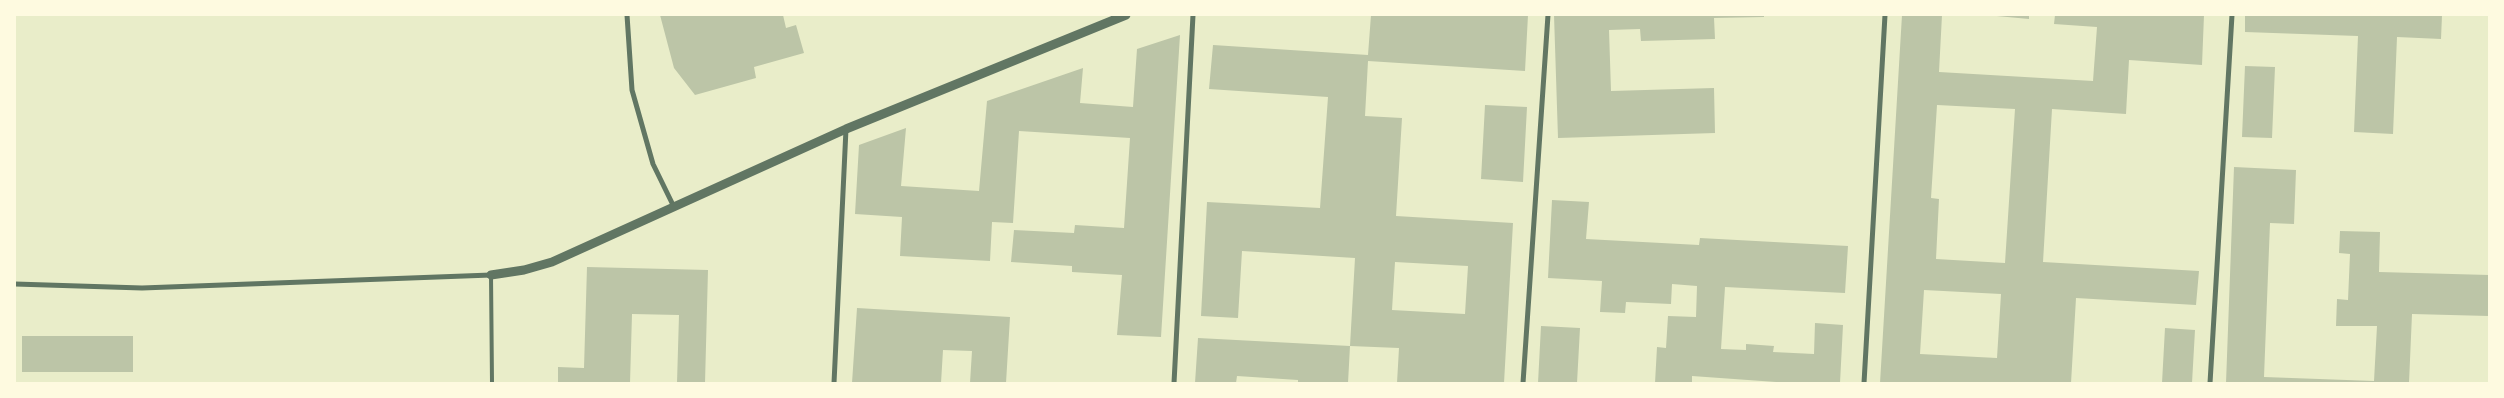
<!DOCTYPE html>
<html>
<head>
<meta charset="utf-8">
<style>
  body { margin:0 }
  #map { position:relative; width:2504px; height:398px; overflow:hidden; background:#e9edc9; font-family:"DejaVu Sans",sans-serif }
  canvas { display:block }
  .frame { position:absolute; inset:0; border:16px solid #fefae0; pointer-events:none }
</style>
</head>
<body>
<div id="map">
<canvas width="2504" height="398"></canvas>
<div class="frame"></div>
</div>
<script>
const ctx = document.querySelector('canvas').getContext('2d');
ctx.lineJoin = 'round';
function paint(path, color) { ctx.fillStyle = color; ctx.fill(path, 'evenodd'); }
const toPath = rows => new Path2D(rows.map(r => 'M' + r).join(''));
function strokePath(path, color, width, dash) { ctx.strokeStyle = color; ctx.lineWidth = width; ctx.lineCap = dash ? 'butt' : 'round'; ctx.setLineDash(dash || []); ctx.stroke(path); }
paint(toPath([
  [660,15,783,15,786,28,796,25,804,53,754,67,756,78,695,95,674,68],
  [1371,15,1528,15,1525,71,1368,61,1365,116,1402,118,1396,216,1513,223,1504,383,1397,383,1399,348,1350,346,1355,258,1242,251,1238,318,1201,316,1207,202,1320,208,1328,97,1209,89,1213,45,1368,55],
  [1395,262,1468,266,1465,314,1392,310],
  [1554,15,1764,15,1764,17,1714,18,1715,39,1641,41,1640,29,1609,30,1611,91,1714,88,1715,133,1558,138],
  [1902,15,1942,15,1939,72,2093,81,2097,27,2054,24,2055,15,2204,15,2202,65,2129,60,2126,114,2052,109,2043,262,2199,271,2196,305,2076,298,2071,383,1880,383],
  [1937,105,2015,109,2005,263,1936,259,1939,199,1931,198],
  [1924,290,2001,294,1997,358,1920,354],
  [1986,15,2029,15,2029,19],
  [2245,15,2442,15,2441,39,2397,37,2393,134,2354,132,2358,36,2245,32],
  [1180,35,1161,337,1117,335,1122,275,1072,272,1072,266,1011,262,1014,230,1074,233,1075,225,1124,228,1130,138,1019,131,1013,223,992,222,990,261,900,256,902,217,855,214,859,145,906,128,901,186,979,191,987,101,1083,68,1080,103,1133,107,1137,49],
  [2245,66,2275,67,2272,138,2242,137],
  [1485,105,1527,107,1523,182,1481,179],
  [2234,167,2296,170,2294,224,2270,223,2264,377,2374,381,2377,326,2336,326,2337,299,2348,300,2350,254,2339,253,2340,231,2380,232,2379,272,2489,275,2489,316,2412,314,2409,383,2226,383],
  [1552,200,1589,202,1586,239,1699,245,1700,238,1848,246,1845,293,1725,287,1721,349,1746,350,1746,344,1774,346,1773,352,1814,354,1815,323,1843,325,1840,383,1790,383,1692,376,1692,383,1655,383,1657,347,1666,348,1668,316,1696,317,1697,286,1672,284,1671,304,1626,302,1625,313,1600,312,1602,281,1548,278],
  [587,267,708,270,705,383,677,383,679,315,632,314,630,383,558,383,558,367,584,368],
  [857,308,1010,317,1006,383,970,383,972,351,943,350,941,383,852,383],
  [1541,326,1580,328,1577,383,1538,383],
  [2165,328,2195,330,2192,383,2162,383],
  [22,336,133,336,133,372,22,372],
  [1198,338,1350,346,1348,383,1298,383,1298,380,1237,376,1236,383,1195,383]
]), '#bcc5a7');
strokePath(toPath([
  [491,275,492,383]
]), '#617663', 4);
strokePath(toPath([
  [627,15,632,90,653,164,674,207],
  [15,284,142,288,491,275],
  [834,383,846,129],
  [1174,383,1193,15],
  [1523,383,1548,15],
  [1864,383,1885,15],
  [2210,383,2232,15]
]), '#617663', 5);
strokePath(toPath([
  [491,275,524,270,552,262,846,129,1126,15]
]), '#617663', 9);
</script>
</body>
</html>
